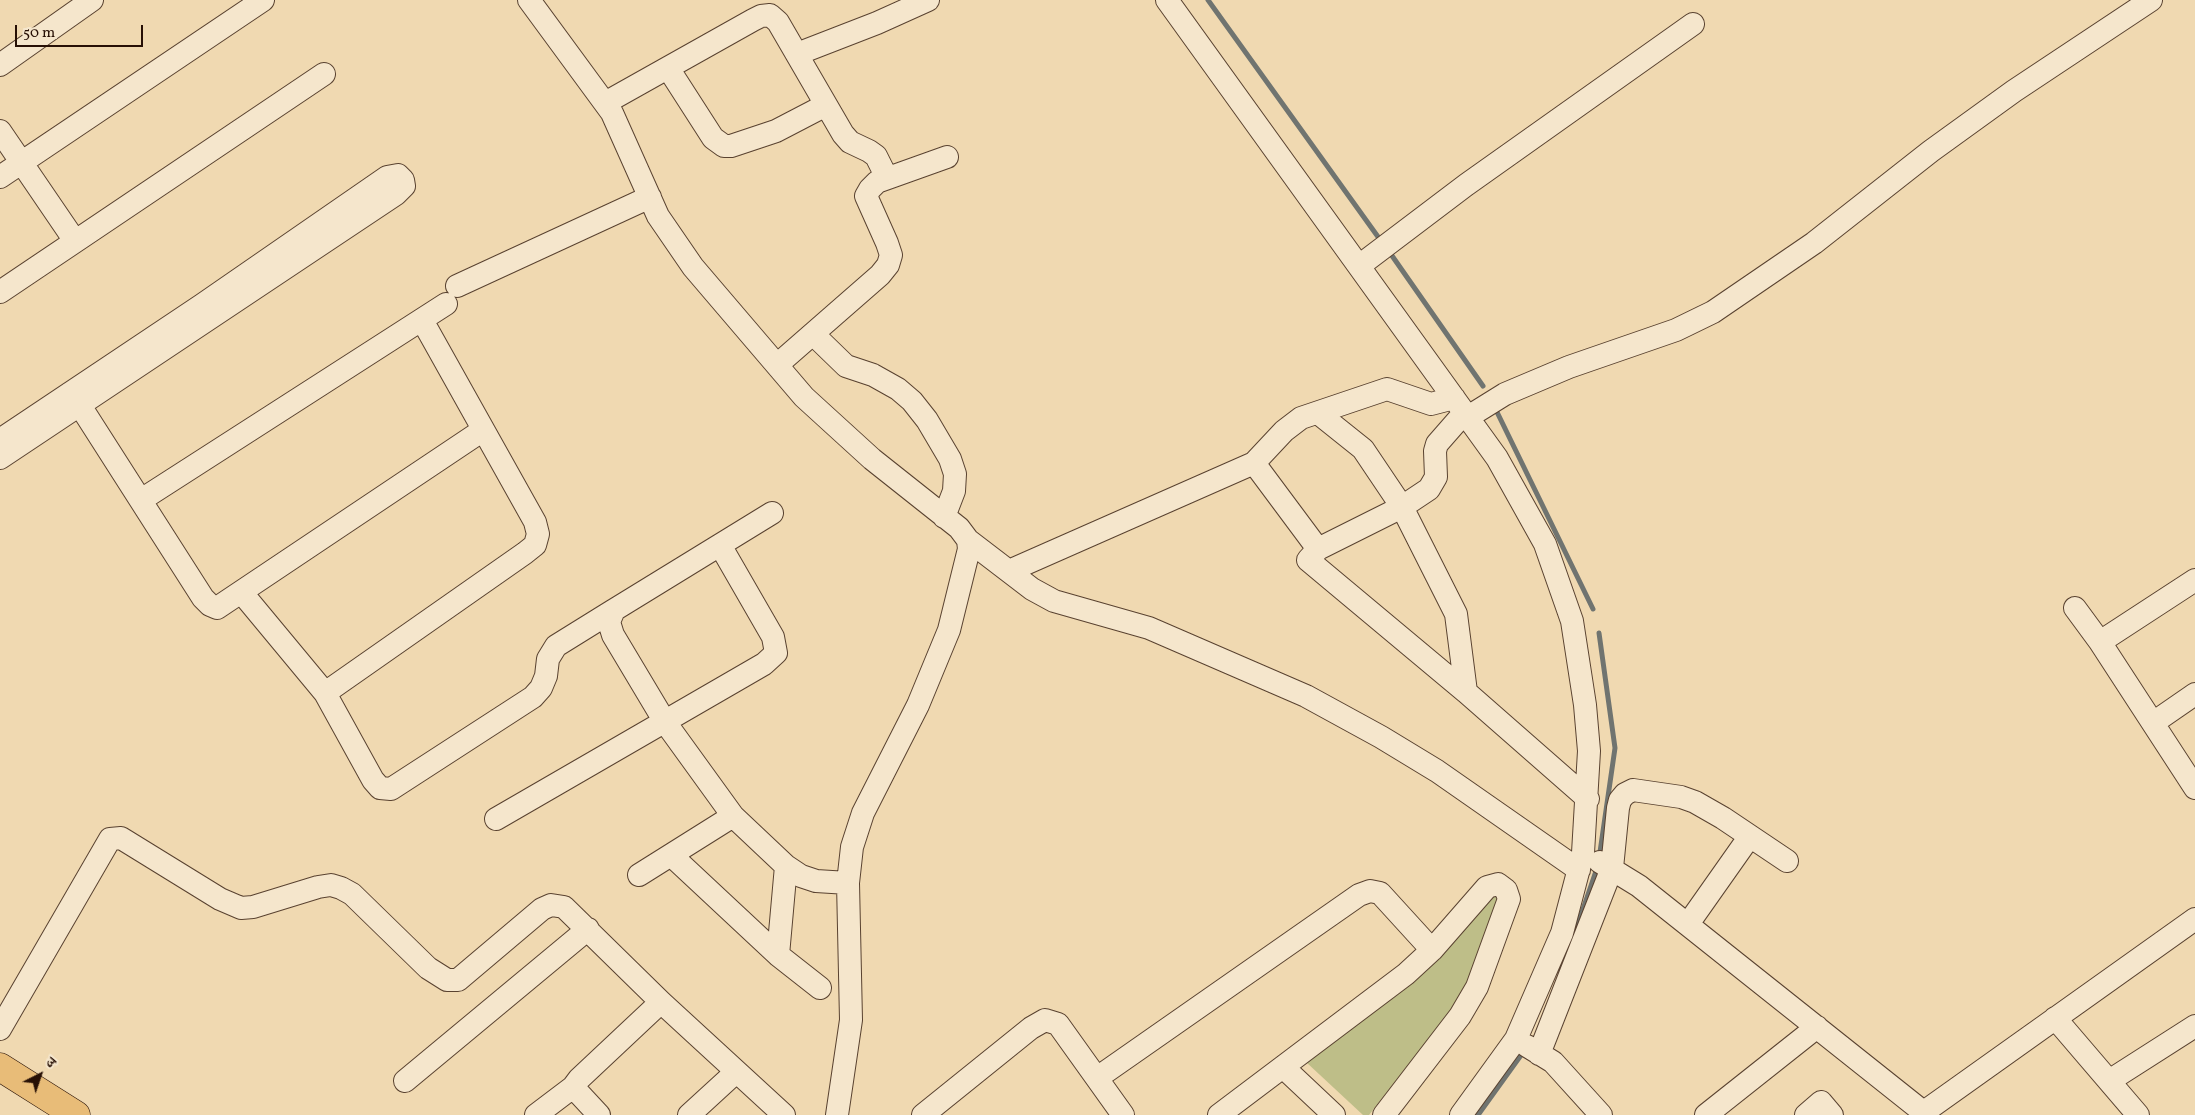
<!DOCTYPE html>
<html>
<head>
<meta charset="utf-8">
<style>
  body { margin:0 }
  #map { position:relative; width:2195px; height:1115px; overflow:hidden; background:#f0d9b1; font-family:Vollkorn,"Noto Serif Devanagari",serif }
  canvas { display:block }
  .north { position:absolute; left:15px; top:1050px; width:50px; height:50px; -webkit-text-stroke:4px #f5e6cc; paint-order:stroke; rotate:41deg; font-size:14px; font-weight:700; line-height:20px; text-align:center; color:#271005 }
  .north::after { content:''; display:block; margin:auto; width:18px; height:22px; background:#271005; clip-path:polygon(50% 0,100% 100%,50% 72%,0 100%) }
  .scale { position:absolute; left:15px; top:25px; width:128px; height:22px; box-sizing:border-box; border:2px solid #271005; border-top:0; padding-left:6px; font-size:15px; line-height:18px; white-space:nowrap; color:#271005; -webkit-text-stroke:4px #f5e6cc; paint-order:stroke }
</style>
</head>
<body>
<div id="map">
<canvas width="2195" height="1115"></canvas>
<div class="north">उ</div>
<div class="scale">50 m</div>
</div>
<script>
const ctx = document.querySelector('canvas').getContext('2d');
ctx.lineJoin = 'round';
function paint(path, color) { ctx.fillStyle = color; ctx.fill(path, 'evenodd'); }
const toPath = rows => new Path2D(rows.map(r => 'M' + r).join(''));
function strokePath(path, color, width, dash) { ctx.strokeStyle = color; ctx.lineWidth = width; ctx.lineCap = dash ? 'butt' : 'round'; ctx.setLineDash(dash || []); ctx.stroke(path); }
paint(toPath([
  [1491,893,1503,903,1464,994,1369,1115,1363,1115,1306,1062]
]), '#bebe88');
strokePath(toPath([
  [1208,0,1381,241],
  [1388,250,1483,386],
  [1496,410,1593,609],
  [1599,633,1615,748,1600,852],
  [1576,930,1596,871],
  [1478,1115,1524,1051]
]), '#707470', 5);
const minor = toPath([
  [529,0,612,113,658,216,693,267,804,397,872,459,959,528,968,540,969,549,949,630,918,705,863,813,852,847,848,883,851,1020,837,1115],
  [1167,0,1497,458,1545,544,1572,621,1585,705,1589,751,1583,853,1562,933,1516,1039,1461,1115],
  [797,54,877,23,928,0],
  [0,65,92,0],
  [668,68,713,138,724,146,731,146,776,131,826,105],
  [605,103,753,20,761,16,770,15,778,22,843,134,850,142,869,151,876,156,887,178],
  [0,131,75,241],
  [0,177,263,0],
  [1359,266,1466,185,1693,24],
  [457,286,650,197],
  [0,292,324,74],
  [813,334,846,366,873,375,898,389,912,401,927,420,950,459,955,474,954,491,944,517],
  [777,365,880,275,888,265,891,255,887,243,866,196,870,189,877,182,947,157],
  [70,393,79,404,203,598,210,605,217,608,483,430],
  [1465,412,1437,444,1435,451,1436,477,1429,489,1402,507,1318,549,1308,560,1466,692,1588,799],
  [1318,413,1363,449,1402,507,1456,614,1466,692],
  [1468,417,1505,394,1569,367,1676,330,1713,312,1814,243,1931,151,2014,91,2151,0],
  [0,440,202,305,387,177,398,175,403,180,404,186,396,194,0,458],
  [1254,463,1318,549],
  [141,500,446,304],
  [772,513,614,610,609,622,613,635,665,722,733,816,786,866,801,876,816,881,848,883],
  [968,540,1032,589,1054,601,1149,628,1306,696,1381,737,1437,771,1579,870],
  [1009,571,1254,463,1284,431,1301,418,1387,389,1431,404,1454,398],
  [242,593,325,693,373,780,380,788,391,789,533,697,541,688,546,676,548,659,556,646,614,610],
  [2075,608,2100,642,2195,788],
  [2100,642,2195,580],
  [325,693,525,553,535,545,538,534,535,522,422,320],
  [2153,723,2195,694],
  [496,819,764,664,776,653,773,637,720,545],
  [672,856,778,955,820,988],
  [1600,862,1639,886,1927,1115],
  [639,875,733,816],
  [1688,924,1750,836],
  [778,955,786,866],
  [2055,1018,2138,1115],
  [0,1029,110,839,121,838,220,899,241,908,253,907,318,887,331,885,341,888,352,894,428,968,447,980,458,980,542,909,551,905,564,907,661,1002,784,1115],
  [1527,1046,1553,1062,1601,1115],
  [1539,1054,1612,868,1618,808,1620,800,1625,794,1633,790,1681,797,1695,802,1723,818,1787,861],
  [1283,1067,1334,1115],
  [1097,1078,1359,895,1370,891,1380,893,1432,950],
  [405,1081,588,929],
  [2109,1081,2195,1026],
  [1924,1112,2195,919],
  [536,1115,573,1087],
  [599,1115,573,1087,579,1079,661,1002],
  [689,1115,736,1072],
  [923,1115,1031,1028,1045,1020,1058,1024,1123,1115],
  [1219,1115,1406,974,1432,950,1487,887,1498,884,1506,890,1509,899,1477,987,1460,1016,1384,1115],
  [1706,1115,1817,1027],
  [1806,1115,1821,1102,1832,1115]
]);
const major = toPath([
  [0,1067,76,1115]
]);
strokePath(minor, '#594230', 24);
strokePath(major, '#271005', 29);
strokePath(minor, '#f5e6cc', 22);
strokePath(major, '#e8bc78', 28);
</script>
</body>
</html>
